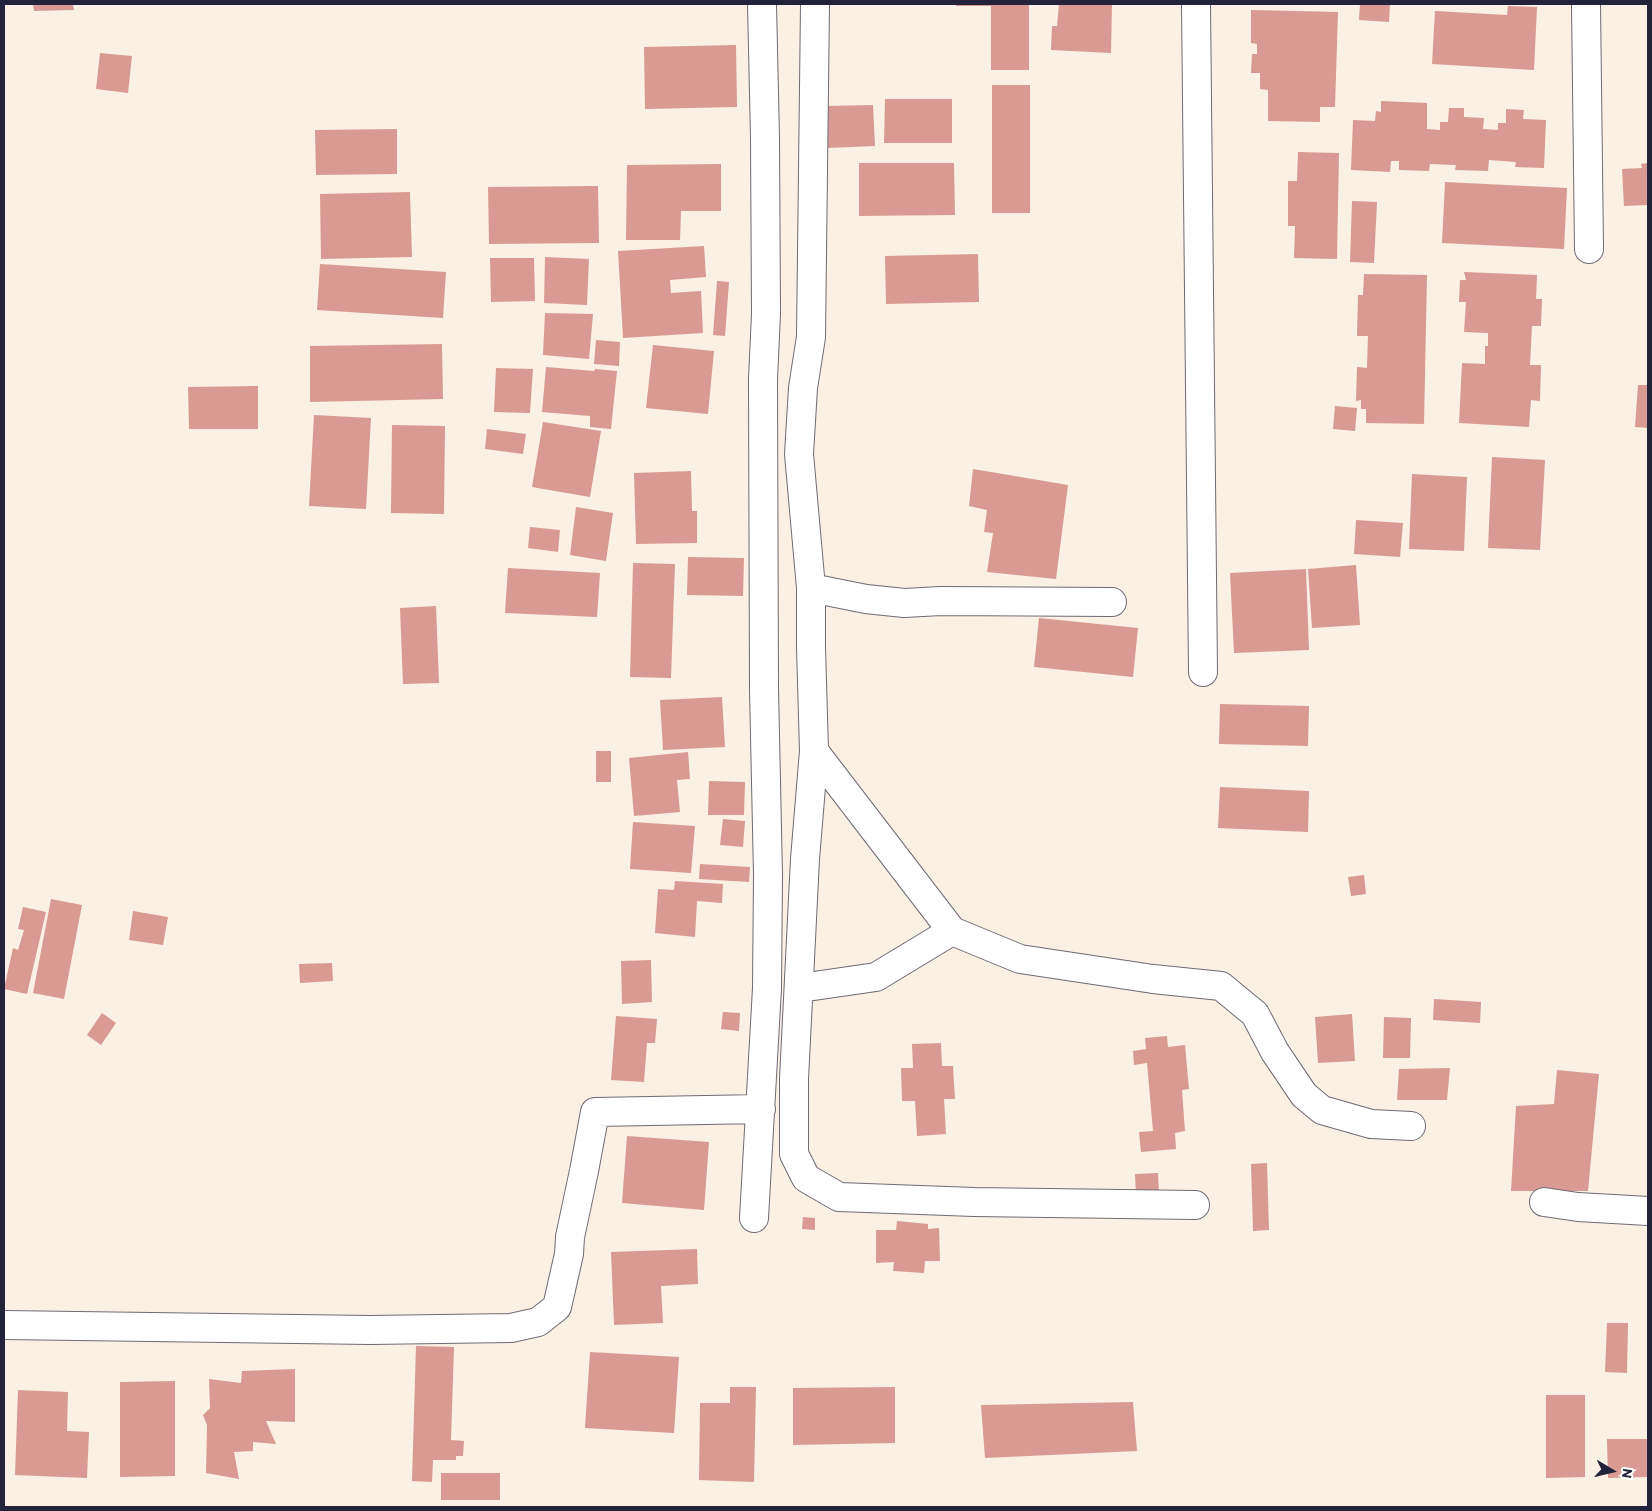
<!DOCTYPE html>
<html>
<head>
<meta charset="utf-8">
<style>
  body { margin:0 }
  #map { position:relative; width:1652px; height:1511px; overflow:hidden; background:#faf0e3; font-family:Itim,sans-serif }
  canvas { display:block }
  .frame { position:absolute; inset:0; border:5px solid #22223b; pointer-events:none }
  .north { position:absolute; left:1587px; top:1446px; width:50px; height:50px; -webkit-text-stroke:4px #fff; paint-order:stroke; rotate:99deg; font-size:14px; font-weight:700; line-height:20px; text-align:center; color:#22223b }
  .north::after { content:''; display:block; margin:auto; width:18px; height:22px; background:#22223b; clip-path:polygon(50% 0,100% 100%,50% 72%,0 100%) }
</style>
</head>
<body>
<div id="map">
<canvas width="1652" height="1511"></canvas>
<div class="frame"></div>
<div class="north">N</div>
</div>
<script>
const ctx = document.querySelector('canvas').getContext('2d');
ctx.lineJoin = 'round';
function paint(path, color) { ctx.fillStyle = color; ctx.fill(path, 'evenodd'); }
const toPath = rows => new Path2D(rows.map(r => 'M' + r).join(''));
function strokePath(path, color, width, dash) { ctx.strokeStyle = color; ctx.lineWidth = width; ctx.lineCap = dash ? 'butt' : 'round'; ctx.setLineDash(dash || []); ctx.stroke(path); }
paint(toPath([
  [33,4,73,4,74,10,34,11],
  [956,4,1029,4,1029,70,991,70,991,6,956,6],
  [1059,4,1112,4,1111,53,1051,50,1052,26,1057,26],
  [1360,4,1390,4,1389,22,1359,20],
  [1508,6,1537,7,1534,70,1432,64,1435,11,1507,15],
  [1251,10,1338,12,1335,107,1320,107,1320,122,1268,121,1268,90,1260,89,1260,73,1251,73,1252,54,1257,54,1257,44,1251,43],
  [736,45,737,107,645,109,644,47],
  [100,53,132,56,128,93,96,89],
  [992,85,1030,85,1030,213,992,213],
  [885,99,952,99,952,143,884,143],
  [1381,101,1427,103,1427,129,1440,130,1440,122,1448,122,1449,108,1464,108,1464,117,1484,118,1483,129,1498,130,1498,123,1506,123,1506,109,1524,110,1523,119,1546,120,1544,168,1515,167,1516,162,1489,160,1488,171,1455,170,1456,165,1430,164,1429,171,1399,170,1399,161,1391,161,1390,172,1351,170,1353,120,1375,121,1376,111,1381,112],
  [873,105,875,146,827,148,826,106],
  [397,129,397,174,316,175,315,130],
  [1298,152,1339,153,1337,259,1294,258,1295,226,1288,226,1288,181,1297,181],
  [859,163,954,163,955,215,859,216],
  [1648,163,1648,205,1624,206,1622,169,1642,168,1641,164],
  [721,164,721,211,681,211,680,240,626,240,627,165],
  [1445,182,1567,188,1564,249,1442,243],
  [598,186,599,243,489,244,488,187],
  [410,192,412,257,321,259,320,194],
  [1352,201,1377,202,1374,263,1350,262],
  [704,246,706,277,670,280,671,293,701,291,703,333,623,338,618,251],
  [978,254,979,302,886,304,885,256],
  [545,257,589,259,587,305,544,303],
  [490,258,534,258,535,301,491,302],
  [320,264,446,272,443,318,317,310],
  [1464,272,1537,275,1536,299,1542,299,1541,326,1532,326,1530,365,1541,365,1540,401,1531,400,1529,427,1459,423,1462,363,1485,364,1485,346,1488,346,1488,333,1464,332,1466,302,1459,302,1460,280,1466,280],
  [1364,274,1427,275,1424,424,1366,423,1366,409,1361,409,1361,400,1356,401,1357,367,1367,368,1368,336,1357,336,1358,295,1363,295],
  [717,281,729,282,725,336,713,335],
  [545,313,593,314,589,359,543,355],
  [596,340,620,342,619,366,594,364],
  [442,344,443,399,310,402,310,346],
  [653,345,714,351,708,414,646,408],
  [546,367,594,371,595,369,617,371,611,429,590,427,590,416,542,412],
  [496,368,533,369,530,413,494,412],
  [1647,381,1648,381,1648,428,1635,427,1638,385,1647,385],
  [258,386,258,429,189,429,188,387],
  [1335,406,1357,408,1355,431,1333,429],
  [314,415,371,418,366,509,309,506],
  [543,422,601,431,590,497,532,487],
  [392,425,445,426,444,514,391,513],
  [487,429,526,434,523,454,485,449],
  [1492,457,1545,460,1540,550,1488,548],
  [973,469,1068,485,1056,579,987,572,993,533,984,532,987,510,969,506],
  [691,471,692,511,697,511,697,543,636,544,634,473],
  [1412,474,1467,477,1464,551,1409,549],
  [576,507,613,513,606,561,570,555],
  [1356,520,1403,523,1400,557,1354,554],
  [530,527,560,530,558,552,528,548],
  [688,557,744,558,743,596,687,595],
  [633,563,675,564,671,678,630,677],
  [1356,565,1360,625,1312,628,1308,569],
  [508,568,600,573,597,617,505,613],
  [1306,569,1309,650,1234,653,1230,573],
  [436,606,439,683,403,684,400,608],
  [1039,618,1138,628,1133,677,1034,667],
  [722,697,725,747,663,750,660,700],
  [1220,704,1309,706,1308,746,1219,744],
  [596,751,611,751,611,782,596,782],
  [688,752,690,779,677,780,680,812,634,816,629,758],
  [709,781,745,782,744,815,708,815],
  [1220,787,1309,791,1308,832,1218,828],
  [723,819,745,821,743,847,720,845],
  [633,822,695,826,691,873,630,869],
  [700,864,750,867,749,882,699,879],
  [1364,875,1366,894,1351,896,1348,877],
  [675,881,723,884,722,903,697,901,695,937,655,933,658,889,674,890],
  [51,899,82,905,64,999,33,993],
  [23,907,46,912,27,994,4,989,13,948,18,950,24,930,18,929],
  [133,911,168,917,163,945,129,940],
  [651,960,652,1002,622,1004,621,961],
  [332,963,333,981,300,983,299,964],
  [1434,999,1481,1002,1480,1023,1433,1020],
  [723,1012,740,1013,739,1031,721,1029],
  [102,1013,116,1023,101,1045,87,1035],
  [1352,1014,1355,1061,1318,1063,1315,1017],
  [616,1016,657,1019,655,1043,647,1043,644,1082,611,1080],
  [1384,1017,1411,1018,1410,1058,1383,1058],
  [1167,1036,1168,1047,1185,1045,1189,1089,1182,1090,1185,1131,1175,1133,1176,1149,1141,1152,1139,1132,1153,1131,1147,1063,1134,1065,1133,1051,1146,1049,1145,1038],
  [941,1043,942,1066,953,1066,955,1099,944,1099,946,1134,917,1136,915,1101,902,1101,901,1068,913,1068,912,1044],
  [1450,1068,1447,1100,1397,1100,1399,1069],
  [1557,1070,1599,1074,1588,1191,1511,1191,1516,1106,1554,1104],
  [627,1136,709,1142,704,1210,622,1203],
  [1267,1163,1269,1230,1253,1231,1251,1164],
  [1158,1173,1159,1194,1136,1194,1135,1174],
  [803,1217,815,1218,815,1230,802,1229],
  [897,1221,928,1224,928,1229,939,1228,940,1261,925,1261,924,1273,893,1271,894,1262,876,1263,876,1230,896,1230],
  [697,1249,698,1284,661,1286,663,1323,614,1325,611,1252],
  [1607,1323,1628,1323,1627,1373,1605,1372],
  [416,1346,454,1347,451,1440,464,1441,463,1456,456,1456,456,1460,433,1460,432,1482,412,1481],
  [590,1352,679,1357,674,1433,585,1428],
  [295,1369,295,1422,266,1421,276,1444,253,1442,253,1451,234,1452,239,1479,206,1473,207,1425,203,1415,210,1408,209,1379,241,1383,242,1371],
  [175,1381,175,1476,120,1477,120,1382],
  [730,1387,756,1387,754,1482,699,1480,700,1403,730,1403],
  [895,1387,895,1443,793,1445,793,1388],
  [18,1390,68,1392,67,1431,89,1432,87,1478,15,1475],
  [1546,1395,1585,1395,1585,1477,1546,1478],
  [1133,1402,1137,1451,985,1458,981,1405],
  [1607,1439,1648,1439,1648,1477,1608,1478],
  [441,1473,500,1473,500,1500,441,1500]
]), '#d89a92');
const minor = toPath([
  [815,4,811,337,803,388,799,454,811,588,811,647,814,751,805,859,794,1079,794,1154,806,1178,839,1197,974,1202,1195,1205],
  [1196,4,1203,672],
  [1586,4,1589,249],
  [811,588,866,599,904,603,941,601,1112,602],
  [814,751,952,931,1020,959,1153,979,1221,986,1255,1014,1275,1052,1304,1095,1322,1110,1371,1124,1411,1126],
  [800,988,876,977,952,931],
  [1544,1202,1578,1207,1648,1211],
  [754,1218,767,988,768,875,764,689,763,379,766,314,765,138,762,4],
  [4,1325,370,1330,511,1328,538,1322,557,1307,569,1254,570,1237,584,1171,595,1112,761,1109]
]);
strokePath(minor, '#6e6a76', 30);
strokePath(minor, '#fff', 28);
</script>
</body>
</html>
